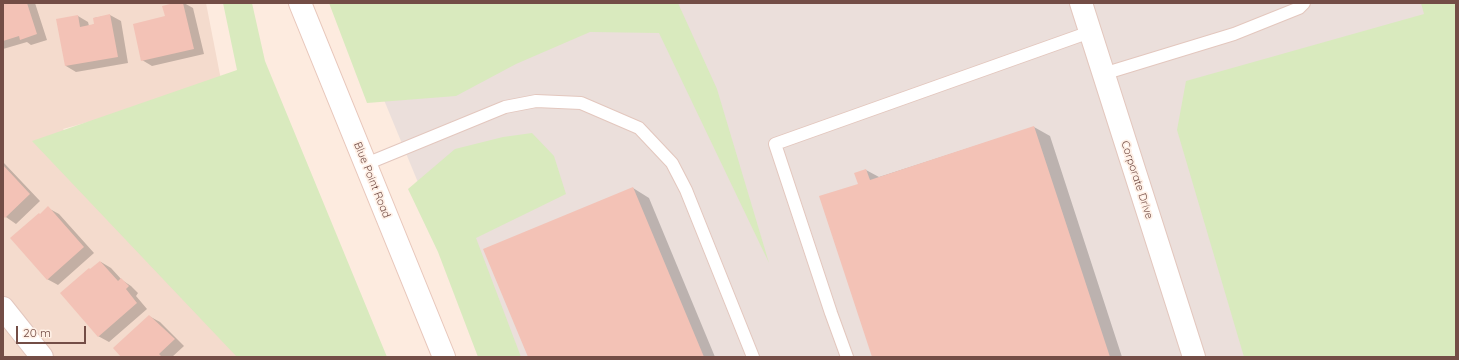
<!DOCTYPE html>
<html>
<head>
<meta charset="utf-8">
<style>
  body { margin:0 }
  #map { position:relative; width:1459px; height:360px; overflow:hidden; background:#fdebdf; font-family:Quicksand,sans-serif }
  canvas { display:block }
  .frame { position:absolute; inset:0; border:4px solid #734d46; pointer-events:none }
  .scale { position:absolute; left:16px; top:326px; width:70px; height:18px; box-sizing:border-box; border:2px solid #734d46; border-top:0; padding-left:5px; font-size:12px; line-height:14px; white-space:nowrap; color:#734d46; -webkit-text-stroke:3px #fff0e6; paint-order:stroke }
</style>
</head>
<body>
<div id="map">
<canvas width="1459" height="360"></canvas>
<div class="frame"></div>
<div class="scale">20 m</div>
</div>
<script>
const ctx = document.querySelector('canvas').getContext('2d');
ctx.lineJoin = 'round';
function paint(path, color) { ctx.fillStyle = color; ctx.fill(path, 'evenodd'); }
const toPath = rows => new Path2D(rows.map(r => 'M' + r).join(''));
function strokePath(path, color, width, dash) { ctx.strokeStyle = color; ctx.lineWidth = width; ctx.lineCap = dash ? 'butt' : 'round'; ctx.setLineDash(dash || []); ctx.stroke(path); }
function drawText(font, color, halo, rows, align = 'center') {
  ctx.font = font + ' Quicksand,sans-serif'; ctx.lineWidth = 3.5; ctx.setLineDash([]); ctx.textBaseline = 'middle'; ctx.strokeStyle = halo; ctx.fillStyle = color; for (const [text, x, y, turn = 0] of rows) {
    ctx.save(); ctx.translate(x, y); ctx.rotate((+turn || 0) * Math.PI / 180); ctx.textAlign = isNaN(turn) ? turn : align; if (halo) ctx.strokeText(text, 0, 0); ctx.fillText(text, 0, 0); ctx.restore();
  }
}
paint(toPath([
  [3,3,206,3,222,85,63,129,293,357,3,357]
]), '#f4dbcd');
paint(toPath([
  [344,3,1456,3,1456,357,490,357]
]), '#ebdfdb');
paint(toPath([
  [223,3,252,3,265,61,387,357,237,357,32,141,237,70],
  [329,3,678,3,717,89,769,263,659,33,590,32,516,64,456,96,367,103],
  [1421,3,1456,3,1456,357,1244,357,1177,130,1186,81,1424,14],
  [532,133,554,156,566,194,476,238,521,357,478,357,438,252,408,189,455,149,503,137]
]), '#d9eabe');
paint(toPath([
  [3,3,35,3,47,40,31,45,27,42,3,49],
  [178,3,184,3,193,8,204,54,152,66,142,60,166,17],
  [110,15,121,21,128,63,76,72,66,66,57,20,78,16,88,22,89,26,95,24,94,18],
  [1034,127,1050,136,1122,357,873,357,859,185,866,170,879,177],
  [3,162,40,201,16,224,3,215],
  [633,188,649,198,715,357,529,357],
  [48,208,59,214,94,253,58,285,47,279,40,215],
  [101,262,111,268,122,280,131,286,138,293,136,296,147,309,109,342,98,336],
  [149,316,160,322,184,346,172,357,123,357]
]), '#0003');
paint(toPath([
  [3,3,27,3,37,34,20,40,19,36,3,41],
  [174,3,183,3,194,49,141,61,133,24,165,16,162,6],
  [110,14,118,57,65,66,56,19,78,15,80,27,94,24,93,18],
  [1034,126,1110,357,872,357,819,196,858,184,854,173,866,169,870,180],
  [3,165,30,194,5,218,3,216],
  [633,187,704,357,528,357,483,249],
  [48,206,84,247,47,280,10,238,39,213,40,214],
  [100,261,118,281,121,278,129,286,126,289,137,303,98,337,60,293,89,268,90,269],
  [149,315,175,339,159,354,162,357,121,357,113,348]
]), '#f3c2b6');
const lane = toPath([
  [1103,74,1234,34,1299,8,1304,3],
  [366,164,505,107,536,101,581,103,639,128,672,163,686,190,753,357],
  [847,357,831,313,775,144,1090,32]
]);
const street = toPath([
  [1081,3,1194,357],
  [3,308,42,357]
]);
const secondary = toPath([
  [300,3,444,357]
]);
strokePath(lane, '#e3c7be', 14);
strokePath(street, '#e3c7be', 24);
strokePath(secondary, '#e8c7bb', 24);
strokePath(lane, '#fff', 12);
strokePath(street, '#fff', 22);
strokePath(secondary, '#fff', 22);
drawText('11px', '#734d46', '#fff0e6', [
  ["Blue Point Road",372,180,68],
  ["Corporate Drive",1137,180,72]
]);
</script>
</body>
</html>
